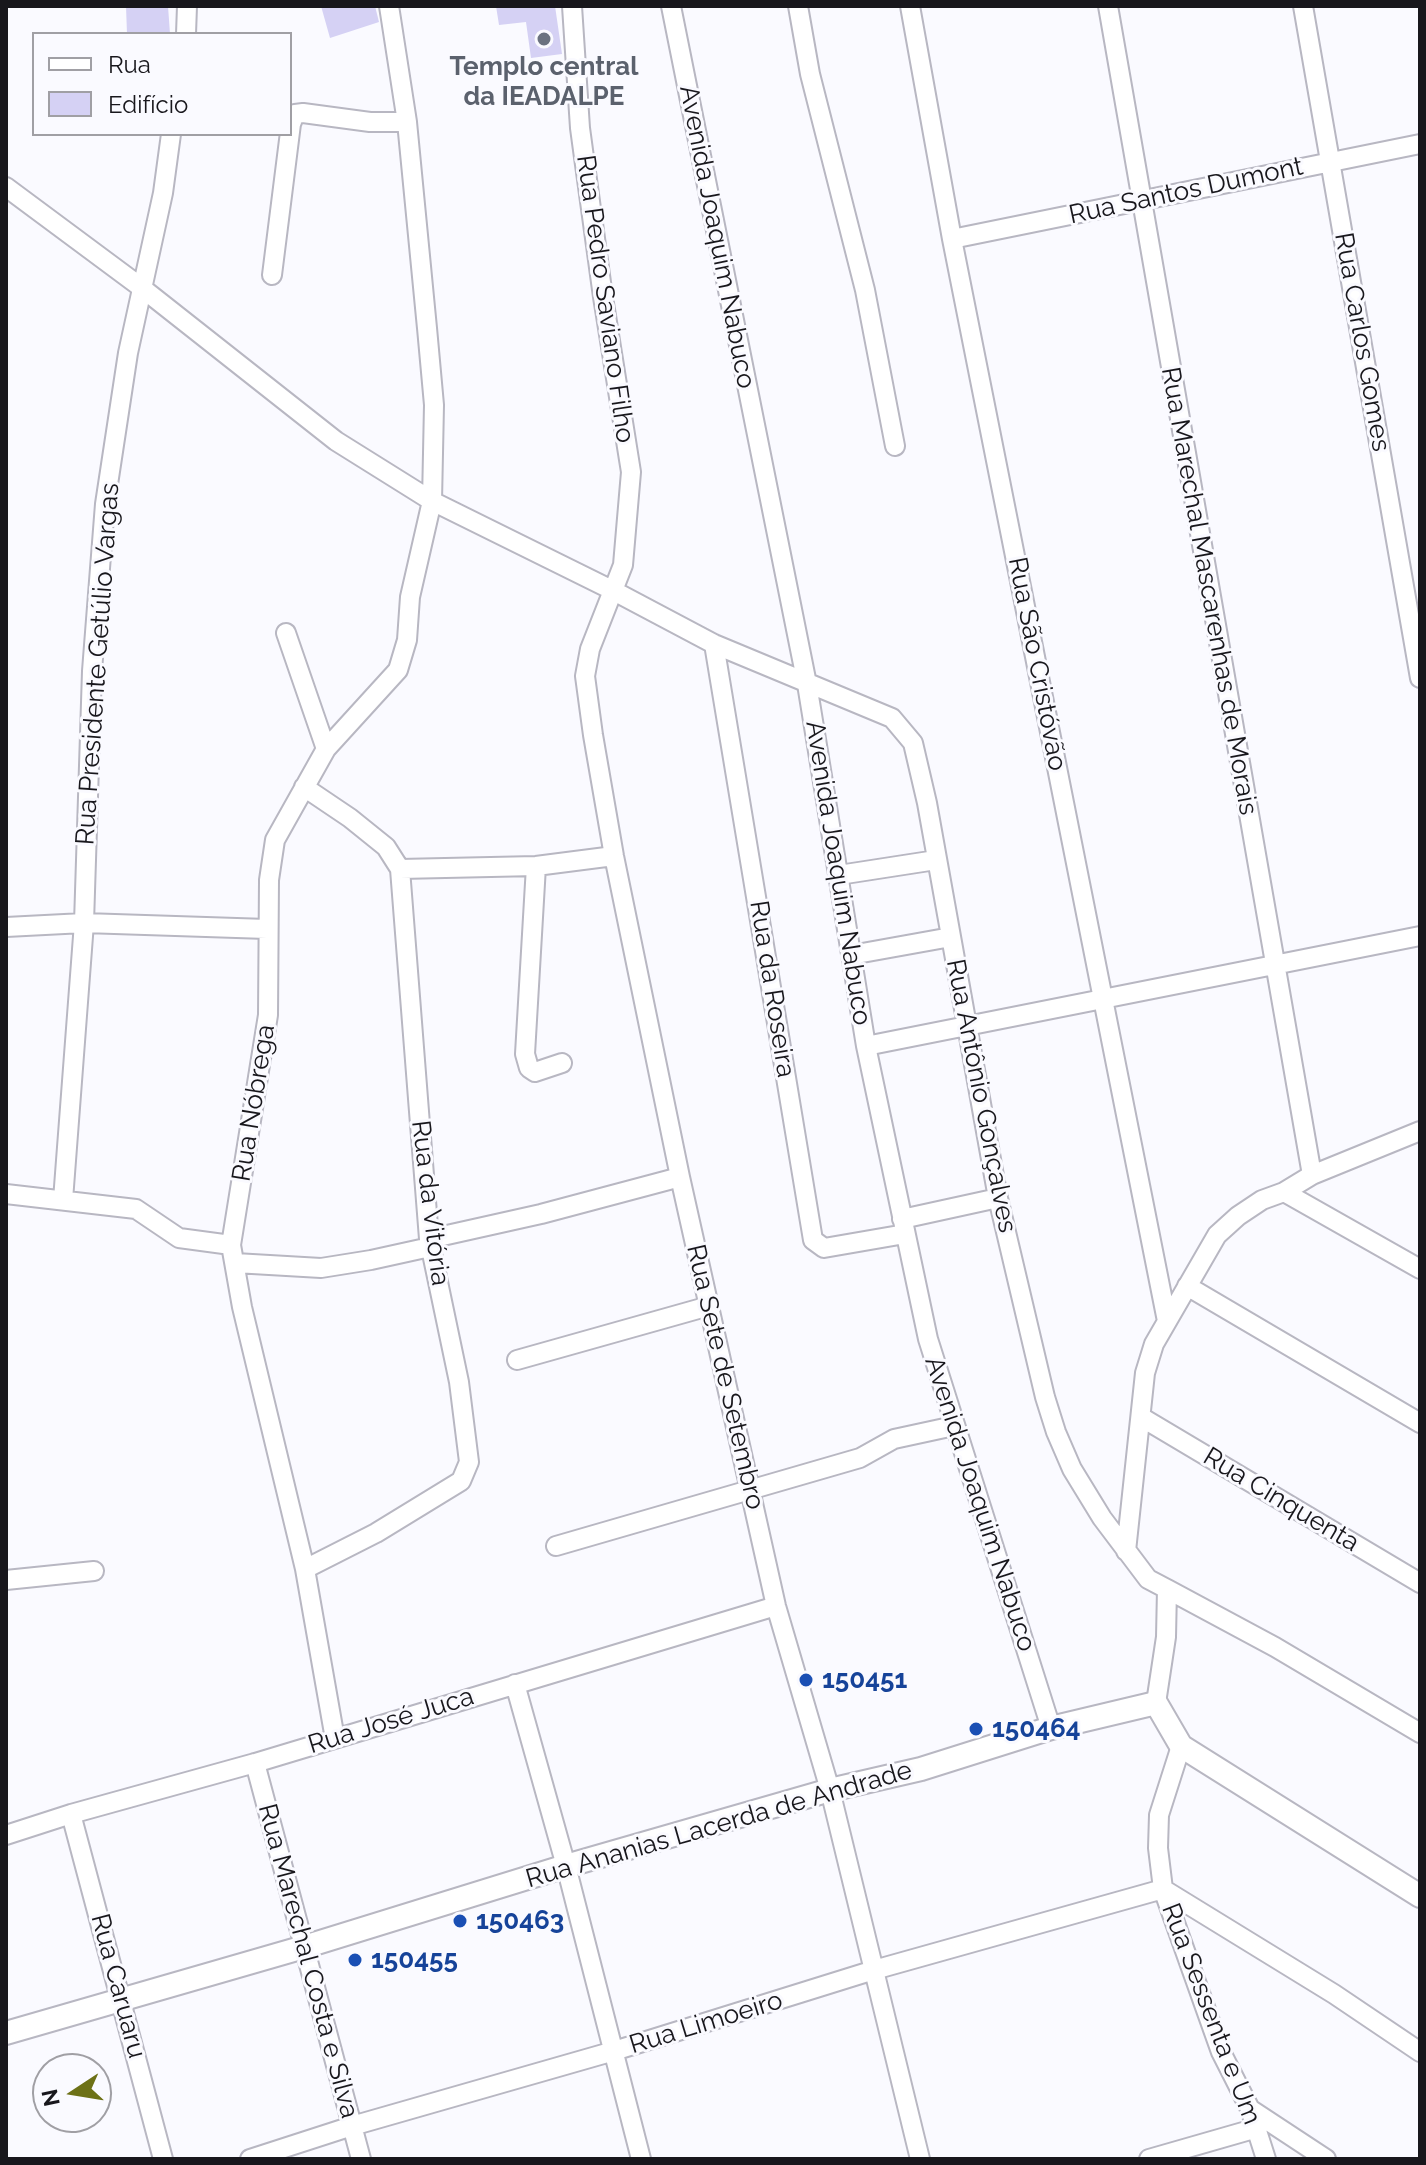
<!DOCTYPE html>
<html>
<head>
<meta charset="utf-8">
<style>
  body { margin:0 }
  #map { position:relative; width:1426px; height:2165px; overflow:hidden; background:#fafaff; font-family:Raleway,sans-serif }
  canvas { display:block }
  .frame { position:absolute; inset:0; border:8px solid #18171c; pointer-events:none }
  .legend { position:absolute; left:32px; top:32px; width:260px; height:104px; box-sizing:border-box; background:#fafaff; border:2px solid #a09fa4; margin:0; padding:10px 14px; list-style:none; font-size:24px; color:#18171c }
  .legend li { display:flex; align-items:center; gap:16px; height:40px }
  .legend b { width:40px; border:2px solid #a09fa4 }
  .north { position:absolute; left:32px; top:2053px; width:80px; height:80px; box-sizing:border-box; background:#fafaff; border:2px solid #a09fa4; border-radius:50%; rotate:258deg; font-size:22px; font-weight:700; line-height:32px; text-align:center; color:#18171c }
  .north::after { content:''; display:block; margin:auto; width:28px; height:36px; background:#6d7116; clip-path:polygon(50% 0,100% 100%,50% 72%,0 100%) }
</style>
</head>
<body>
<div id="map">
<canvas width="1426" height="2165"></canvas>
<div class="frame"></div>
<ul class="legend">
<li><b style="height:10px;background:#fff"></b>Rua</li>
<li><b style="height:22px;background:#d5d1f4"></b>Edifício</li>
</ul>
<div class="north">N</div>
</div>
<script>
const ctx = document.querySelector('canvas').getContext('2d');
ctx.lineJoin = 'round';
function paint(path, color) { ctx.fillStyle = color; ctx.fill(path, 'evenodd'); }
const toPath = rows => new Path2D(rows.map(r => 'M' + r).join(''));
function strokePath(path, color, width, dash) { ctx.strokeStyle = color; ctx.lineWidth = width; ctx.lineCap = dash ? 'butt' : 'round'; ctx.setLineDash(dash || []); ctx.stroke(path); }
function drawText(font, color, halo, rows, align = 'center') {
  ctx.font = font + ' Raleway,sans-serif'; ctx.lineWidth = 6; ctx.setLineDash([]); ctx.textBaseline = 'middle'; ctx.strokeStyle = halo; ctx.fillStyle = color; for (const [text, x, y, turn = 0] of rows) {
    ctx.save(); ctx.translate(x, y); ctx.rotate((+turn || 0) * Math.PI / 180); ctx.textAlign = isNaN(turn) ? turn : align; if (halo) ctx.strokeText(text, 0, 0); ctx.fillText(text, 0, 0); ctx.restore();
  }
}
paint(toPath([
  [126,6,168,6,170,34,127,34],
  [321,6,375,6,379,22,330,38],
  [496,6,555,6,562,54,531,58,526,22,499,25]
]), '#d5d1f4');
const minor = toPath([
  [572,6,580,128,603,297,631,472,623,565,590,649,585,676,593,735,614,856,680,1177,776,1606,830,1790,920,2159],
  [671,6,807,684,866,1046,928,1339,1051,1728],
  [798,6,810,74,865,290,895,446],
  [910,6,952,239,1167,1321],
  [1108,6,1312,1175],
  [1303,6,1420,678],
  [186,34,187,6],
  [6,187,142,288,336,441,432,501,612,590,714,644,892,718,913,743,927,803,998,1198,1045,1397,1056,1432,1072,1469,1102,1518,1148,1579,1167,1589,1166,1637,1156,1703],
  [952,239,1420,144],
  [272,275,291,124,295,114,303,113,370,122,407,122],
  [286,633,326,749],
  [714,644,813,1240,824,1248,905,1234],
  [304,787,350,818,386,847,400,869,429,1239,459,1382,469,1462,461,1481,376,1533,305,1569],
  [536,866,525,1054,529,1068,535,1072,562,1063],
  [400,869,536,866,614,856],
  [839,875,936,860],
  [6,927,84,923,267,929],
  [851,955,951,937],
  [866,1046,1420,936],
  [1284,1192,1420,1269],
  [6,1194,136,1209,179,1238,231,1245],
  [63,1200,84,923,92,671,105,504,128,353,163,193,171,134],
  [902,1219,998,1198],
  [429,1239,541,1214,680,1177],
  [235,1263,321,1268,371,1260,430,1247],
  [1187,1286,1420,1423],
  [517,1360,709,1306],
  [1141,1417,1420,1583],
  [556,1546,860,1458,894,1439,954,1426],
  [1126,1551,1145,1373,1154,1344,1217,1235,1238,1216,1262,1200,1284,1192,1312,1175,1420,1131],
  [6,1580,94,1571],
  [1167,1589,1275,1647,1420,1733],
  [515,1684,566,1866,641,2159],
  [335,1739,305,1569,242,1307,231,1245,268,1015,269,880,275,840,326,749,398,670,407,640,410,597,432,501,434,405,427,328,407,122,389,6],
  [1181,1746,1159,1815,1158,1848,1163,1889,1221,2052,1250,2109,1266,2159],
  [255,1763,361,2159],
  [71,1814,163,2159],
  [6,1835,71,1814,255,1763,776,1606],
  [1250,2109,1326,2159],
  [250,2159,352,2126,614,2051,874,1970,1163,1889,1334,1994,1420,2052],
  [1149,2159,1257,2128]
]);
const tertiary = toPath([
  [6,2033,304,1947,566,1866,830,1790,921,1769,1051,1728,1156,1703,1181,1746,1420,1896]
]);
strokePath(minor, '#b8b7c2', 22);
strokePath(tertiary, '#b8b7c2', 26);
strokePath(minor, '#fff', 18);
strokePath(tertiary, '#fff', 22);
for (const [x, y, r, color] of [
  [544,39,8,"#6b7280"],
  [806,1680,8,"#1a4fb4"],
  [976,1729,8,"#1a4fb4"],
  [460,1921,8,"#1a4fb4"],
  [355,1960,8,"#1a4fb4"]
]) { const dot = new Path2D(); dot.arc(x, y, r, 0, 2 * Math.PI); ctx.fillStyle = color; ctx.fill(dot); strokePath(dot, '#fafaff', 3); }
drawText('bold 26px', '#5b616d', '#fafaff', [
  ["Templo central",544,67],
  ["da IEADALPE",544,97]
]);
drawText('26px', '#18171c', '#fafaff', [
  ["Rua Santos Dumont",1186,191,-12],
  ["Avenida Joaquim Nabuco",717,237,79],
  ["Rua Pedro Saviano Filho",605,299,82],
  ["Rua Carlos Gomes",1362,342,80],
  ["Rua Marechal Mascarenhas de Morais",1209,591,80],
  ["Rua Presidente Getúlio Vargas",98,664,-86],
  ["Rua São Cristóvão",1037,664,79],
  ["Avenida Joaquim Nabuco",838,873,81],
  ["Rua da Roseira",772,989,81],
  ["Rua Antônio Gonçalves",981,1096,79],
  ["Rua Nóbrega",254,1103,-81],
  ["Rua da Vitória",430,1203,83],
  ["Rua Sete de Setembro",725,1377,77],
  ["Rua Cinquenta",1281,1500,31],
  ["Avenida Joaquim Nabuco",980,1504,72],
  ["Rua José Juca",391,1721,-17],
  ["Rua Ananias Lacerda de Andrade",719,1825,-16],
  ["Rua Marechal Costa e Silva",308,1961,75],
  ["Rua Caruaru",118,1986,75],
  ["Rua Sessenta e Um",1211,2014,69],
  ["Rua Limoeiro",706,2023,-17]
]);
drawText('bold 26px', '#164399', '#fafaff', [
  ["150451",822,1680],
  ["150464",992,1729],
  ["150463",476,1921],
  ["150455",371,1960]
], 'left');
</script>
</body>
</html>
